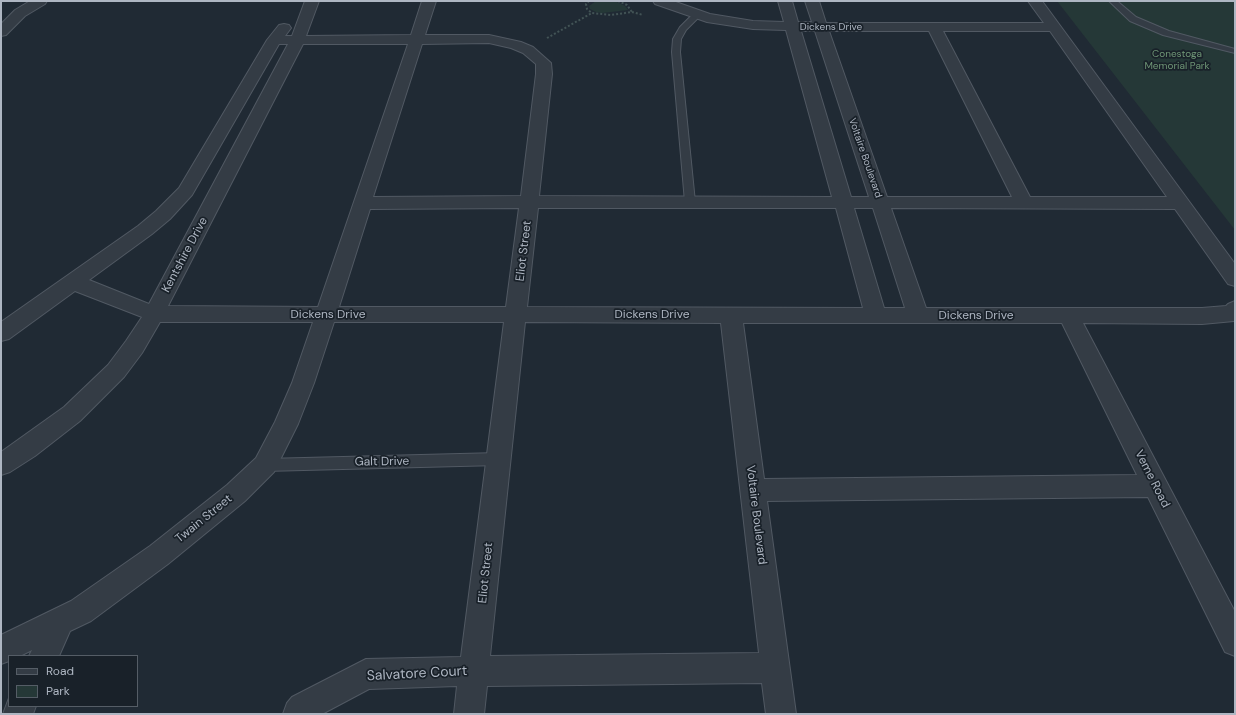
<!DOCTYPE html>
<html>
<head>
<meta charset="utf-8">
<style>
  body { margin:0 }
  #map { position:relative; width:1236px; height:715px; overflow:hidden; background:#202a34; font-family:"DM Sans",sans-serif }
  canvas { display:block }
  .frame { position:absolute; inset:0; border:2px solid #aeb6c2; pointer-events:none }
  .legend { position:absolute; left:8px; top:655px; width:130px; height:52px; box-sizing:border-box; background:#192129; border:1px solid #555d66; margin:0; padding:5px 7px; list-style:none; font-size:12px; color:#aeb6c2 }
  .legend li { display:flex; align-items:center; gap:8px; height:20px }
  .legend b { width:20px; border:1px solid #555d66 }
</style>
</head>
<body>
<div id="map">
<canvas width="1236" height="715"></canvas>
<div class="frame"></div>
<ul class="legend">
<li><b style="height:5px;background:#343c45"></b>Road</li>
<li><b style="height:11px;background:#253837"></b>Park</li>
</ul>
</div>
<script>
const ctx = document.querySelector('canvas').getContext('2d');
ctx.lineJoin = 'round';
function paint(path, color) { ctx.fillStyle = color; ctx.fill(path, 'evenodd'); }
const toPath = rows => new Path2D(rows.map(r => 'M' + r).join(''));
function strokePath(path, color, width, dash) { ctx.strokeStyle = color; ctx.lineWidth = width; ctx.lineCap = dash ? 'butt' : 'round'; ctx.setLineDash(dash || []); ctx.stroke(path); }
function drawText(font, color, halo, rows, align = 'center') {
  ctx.font = font + ' "DM Sans",sans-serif'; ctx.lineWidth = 3.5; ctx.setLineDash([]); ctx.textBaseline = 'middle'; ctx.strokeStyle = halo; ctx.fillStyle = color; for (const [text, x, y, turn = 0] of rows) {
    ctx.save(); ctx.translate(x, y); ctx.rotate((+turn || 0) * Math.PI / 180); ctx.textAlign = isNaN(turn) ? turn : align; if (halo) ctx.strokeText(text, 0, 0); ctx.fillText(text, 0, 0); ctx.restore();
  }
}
paint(toPath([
  [596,1,617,2,625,6,628,10,602,13,596,12,590,9,589,6],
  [1057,1,1235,1,1235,230]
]), '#253837');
const service = toPath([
  [1109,1,1117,1,1136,17,1169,31,1235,49,1235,53,1163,35,1130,21,1109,1],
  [694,13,697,13,701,15,686,30,681,39,680,52,695,202,690,205,685,202,672,52,673,39,680,27,694,13],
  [499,453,504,455,506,459,504,463,499,465,265,471,260,469,258,465,260,461,265,459,499,453]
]);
const minor = toPath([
  [30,1,47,1,45,4,25,16,6,35,1,36,1,24,15,10,30,1],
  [305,1,319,1,306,36,411,35,422,1,436,1,425,35,489,35,521,42,533,47,551,63,552,74,539,196,832,197,786,30,753,29,707,22,655,4,653,1,673,1,710,14,753,21,784,22,778,1,792,1,798,22,812,22,805,1,819,1,826,23,1044,23,1028,1,1042,1,1235,264,1235,286,1228,284,1175,209,891,208,926,308,1202,308,1226,306,1228,304,1235,301,1234,321,1202,324,1083,323,1235,612,1235,656,1225,652,1148,497,767,501,796,714,766,714,762,683,487,686,484,714,454,714,457,686,369,689,322,714,283,714,287,703,292,697,366,659,461,657,504,322,334,322,314,383,298,424,274,472,245,501,168,564,91,621,70,631,59,656,29,656,32,650,20,656,9,656,9,661,1,664,1,635,71,601,150,546,227,485,256,458,275,422,292,383,313,322,160,322,142,353,124,377,80,421,35,456,10,472,1,475,1,452,64,407,108,365,126,341,142,317,75,291,9,339,1,341,1,322,138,226,156,211,179,188,267,40,279,25,284,24,289,25,291,28,285,36,292,36,305,1],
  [801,31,815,31,869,197,851,197,801,31],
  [829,31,929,31,1012,197,887,197,829,31],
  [943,31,1050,31,1167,197,1030,197,943,31],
  [489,43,511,48,523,53,536,64,536,74,521,196,373,197,422,44,489,43],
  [279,44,288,44,149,304,89,280,152,234,170,219,192,195,279,44],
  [303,44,408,44,318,307,168,306,303,44],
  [519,208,506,307,339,307,370,209,519,208],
  [538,208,836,208,863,308,527,307,538,208],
  [854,208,873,208,905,308,884,308,854,208],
  [525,322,721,323,759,653,490,656,525,322],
  [743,323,1062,323,1137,475,764,479,743,323],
  [9,698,9,706,36,706,33,714,3,714,9,698]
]);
strokePath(service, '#515963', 2);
strokePath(minor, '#515963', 2);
strokePath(toPath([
  [589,1,586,4,587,9,592,13,611,15,632,12,643,15],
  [618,1,627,5,632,12],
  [547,38,592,13]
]), '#425355', 2, [2, 2]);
paint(service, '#343c45');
paint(minor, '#343c45');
drawText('10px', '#aeb6c2', '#192129', [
  ["Dickens Drive",831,27],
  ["Voltaire Boulevard",865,158,71]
]);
drawText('10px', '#6f9676', '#192129', [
  ["Conestoga",1177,54],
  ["Memorial Park",1177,66]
]);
drawText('12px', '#aeb6c2', '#192129', [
  ["Eliot Street",524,251,-83],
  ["Kentshire Drive",185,255,-62],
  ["Dickens Drive",328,315],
  ["Dickens Drive",652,315],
  ["Dickens Drive",976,316],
  ["Galt Drive",382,462,-1],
  ["Veme Road",1152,479,63],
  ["Voltaire Boulevard",756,515,83],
  ["Twain Street",204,519,-39],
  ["Eliot Street",486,573,-84]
]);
drawText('14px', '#aeb6c2', '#192129', [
  ["Salvatore Court",417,674,-3]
]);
</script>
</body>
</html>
